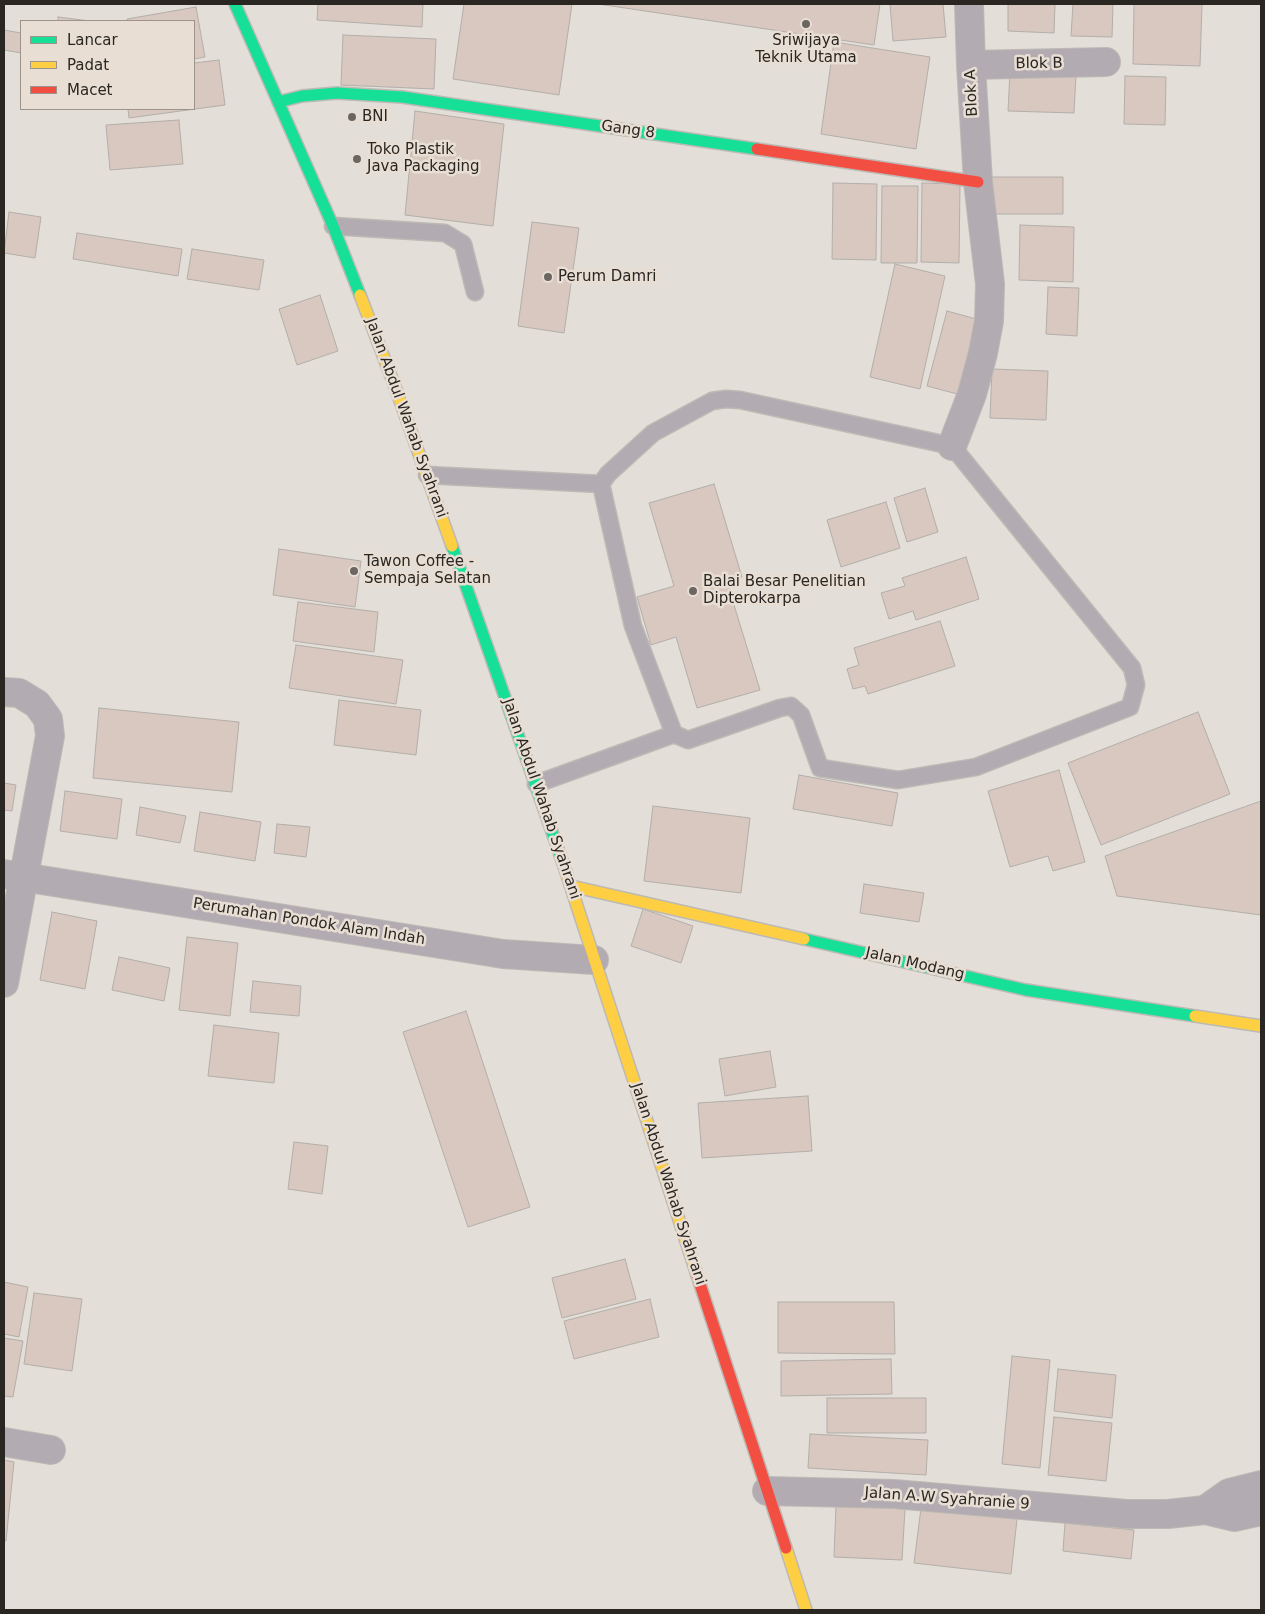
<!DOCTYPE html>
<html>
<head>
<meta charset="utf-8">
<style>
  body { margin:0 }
  #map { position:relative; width:1265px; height:1614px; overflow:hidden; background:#e3ded8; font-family:"DejaVu Sans",sans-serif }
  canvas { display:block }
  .frame { position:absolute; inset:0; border:5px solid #2a2622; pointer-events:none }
  .legend { position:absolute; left:20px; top:20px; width:175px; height:90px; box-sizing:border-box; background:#e8ded3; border:1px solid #9c948c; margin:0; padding:6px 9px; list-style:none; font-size:15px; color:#2a2622 }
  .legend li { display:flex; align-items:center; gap:10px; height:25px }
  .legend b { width:25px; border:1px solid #9c948c }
</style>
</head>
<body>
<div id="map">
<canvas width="1265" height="1614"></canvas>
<div class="frame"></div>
<ul class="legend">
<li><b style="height:6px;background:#16e098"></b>Lancar</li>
<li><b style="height:6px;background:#ffcf43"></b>Padat</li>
<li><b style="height:6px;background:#f24e42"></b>Macet</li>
</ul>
</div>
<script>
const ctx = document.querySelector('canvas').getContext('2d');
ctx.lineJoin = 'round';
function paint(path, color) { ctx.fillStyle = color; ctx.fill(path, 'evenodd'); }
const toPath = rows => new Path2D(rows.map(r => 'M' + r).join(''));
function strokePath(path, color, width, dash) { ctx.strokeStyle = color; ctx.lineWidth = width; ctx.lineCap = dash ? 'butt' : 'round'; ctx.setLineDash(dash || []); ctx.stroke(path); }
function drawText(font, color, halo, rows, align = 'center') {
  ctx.font = font + ' "DejaVu Sans",sans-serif'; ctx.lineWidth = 5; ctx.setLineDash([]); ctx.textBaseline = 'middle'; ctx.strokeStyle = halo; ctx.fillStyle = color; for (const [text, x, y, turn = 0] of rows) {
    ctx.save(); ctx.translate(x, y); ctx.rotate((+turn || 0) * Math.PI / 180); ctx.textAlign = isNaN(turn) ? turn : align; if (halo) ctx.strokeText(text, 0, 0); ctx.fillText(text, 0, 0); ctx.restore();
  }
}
const building = toPath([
  [318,4,423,4,422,27,317,20,318,4],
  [464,4,572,4,559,95,453,79,464,4],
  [598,4,880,4,874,45,598,4],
  [890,4,943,4,946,37,893,41,890,4],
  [1008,4,1055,4,1054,33,1008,31,1008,4],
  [1073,4,1113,4,1112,37,1071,36,1073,4],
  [1134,4,1202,4,1200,66,1133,64,1134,4],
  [196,7,205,57,194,59,194,21,127,21,127,19,196,7],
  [58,17,90,21,58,21,58,17],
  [4,30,21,33,21,53,4,50,4,30],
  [343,35,436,39,434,89,341,85,343,35],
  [834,42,930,57,916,149,821,134,834,42],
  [219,60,225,105,129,118,128,109,194,109,194,63,219,60],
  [1010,72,1076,74,1074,113,1008,111,1010,72],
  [1125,76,1166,77,1165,125,1124,124,1125,76],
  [415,111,504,124,493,226,405,215,415,111],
  [179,120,183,164,110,170,106,125,179,120],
  [991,177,1063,177,1063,214,991,214,991,177],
  [833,183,877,184,876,260,832,259,833,183],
  [922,183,960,184,959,263,921,262,922,183],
  [882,186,918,186,917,263,881,263,882,186],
  [9,212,41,217,35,258,4,253,9,212],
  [532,222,579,228,564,333,518,326,532,222],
  [1020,225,1074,227,1073,282,1019,280,1020,225],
  [77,233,182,249,178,276,73,259,77,233],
  [192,249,264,260,259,290,187,279,192,249],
  [895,264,945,276,920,389,870,377,895,264],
  [1048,287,1079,288,1077,336,1046,334,1048,287],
  [320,295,338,351,297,365,279,309,320,295],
  [947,311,980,320,961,395,927,386,947,311],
  [992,369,1048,371,1046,420,990,418,992,369],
  [714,484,742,577,727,582,760,690,697,708,676,637,651,645,637,597,674,586,649,503,714,484],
  [925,488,938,532,907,542,894,498,925,488],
  [886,502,900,548,841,567,827,520,886,502],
  [279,549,361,561,355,607,273,595,279,549],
  [966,557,979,599,916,620,913,611,889,619,881,593,905,586,902,578,966,557],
  [298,602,378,612,374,652,293,641,298,602],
  [940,621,955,666,868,694,865,686,853,689,847,669,859,665,854,648,940,621],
  [296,645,403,660,396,704,289,688,296,645],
  [339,700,421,710,416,755,334,745,339,700],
  [99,708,239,722,232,792,93,778,99,708],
  [1198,712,1230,794,1101,845,1068,763,1198,712],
  [1059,770,1085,862,1053,871,1048,856,1010,867,988,791,1059,770],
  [799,775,898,793,892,826,793,809,799,775],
  [4,783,16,785,12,811,4,810,4,783],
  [65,791,122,799,117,839,60,831,65,791],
  [1261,801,1261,915,1117,896,1105,856,1261,801],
  [653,806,750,818,741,893,644,881,653,806],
  [140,807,186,816,180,843,136,835,140,807],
  [200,812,261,822,255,861,194,851,200,812],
  [277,824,310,827,306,857,274,853,277,824],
  [864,884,924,893,919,922,860,913,864,884],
  [643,909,693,926,681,963,631,946,643,909],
  [52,912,97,921,85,989,40,980,52,912],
  [187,937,238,943,230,1016,179,1010,187,937],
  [119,957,170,968,164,1001,112,990,119,957],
  [253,981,301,986,299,1016,250,1012,253,981],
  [466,1011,530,1207,468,1227,403,1032,466,1011],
  [214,1025,279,1033,274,1083,208,1076,214,1025],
  [770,1051,776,1087,725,1096,719,1059,770,1051],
  [808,1096,812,1151,702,1158,698,1103,808,1096],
  [294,1142,328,1146,322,1194,288,1189,294,1142],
  [625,1259,636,1299,562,1318,552,1278,625,1259],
  [4,1282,28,1287,19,1337,4,1334,4,1282],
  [34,1293,82,1299,72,1371,24,1364,34,1293],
  [650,1299,659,1337,574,1359,564,1321,650,1299],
  [778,1302,894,1302,895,1354,778,1353,778,1302],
  [4,1338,23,1341,13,1397,4,1396,4,1338],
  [1012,1356,1050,1360,1040,1468,1002,1464,1012,1356],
  [891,1359,892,1394,781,1396,781,1361,891,1359],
  [1058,1369,1116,1375,1112,1418,1054,1411,1058,1369],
  [827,1398,926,1398,926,1433,827,1433,827,1398],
  [1054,1417,1112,1423,1106,1481,1048,1475,1054,1417],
  [810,1434,928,1440,926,1475,808,1468,810,1434],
  [4,1460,14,1462,6,1541,4,1541,4,1460],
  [836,1505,905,1509,902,1560,834,1557,836,1505],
  [921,1508,1017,1519,1011,1574,914,1563,921,1508],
  [1065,1523,1134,1530,1131,1559,1063,1551,1065,1523]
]);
paint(building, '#d8c8bf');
strokePath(building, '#b2aeaa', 1);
const lane = toPath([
  [333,226,445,233,463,244,475,292],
  [427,475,601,484],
  [536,784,674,734,688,740,780,708,791,706,801,715,820,768,898,780,976,767,1130,707,1136,685,1132,668,952,446,740,400,726,399,712,401,653,433,608,474,601,484,633,626,674,734]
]);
const street = toPath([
  [971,65,1106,62],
  [952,446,972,394,983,353,989,321,990,284,978,182,971,65,969,4],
  [4,692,19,693,37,704,48,719,50,736,4,983],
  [4,874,503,954,594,960],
  [4,1442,51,1450],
  [767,1491,894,1494,1127,1514,1168,1514,1205,1510,1234,1517,1261,1511],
  [1205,1510,1229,1493,1261,1485]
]);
const fast = toPath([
  [235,4,333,226,360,295],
  [278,102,302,96,337,93,402,97,757,149],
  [452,546,566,872],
  [804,939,1026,990,1195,1016]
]);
const slow = toPath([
  [360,295,394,384,452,546],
  [566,872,697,1275],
  [571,886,804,939],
  [1195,1016,1261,1026],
  [786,1548,806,1610]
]);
const jam = toPath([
  [757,149,978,182],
  [697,1275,786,1548]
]);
strokePath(lane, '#bdb9b4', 19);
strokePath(street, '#bdb9b4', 30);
strokePath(fast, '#bdb9b4', 14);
strokePath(slow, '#bdb9b4', 14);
strokePath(jam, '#bdb9b4', 14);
strokePath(lane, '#b2abb2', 16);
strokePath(street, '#b2abb2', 28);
strokePath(fast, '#16e098', 11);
strokePath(slow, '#ffcf43', 11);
strokePath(jam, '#f24e42', 11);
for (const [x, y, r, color] of [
  [806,24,5,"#6b6662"],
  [352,117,5,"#6b6662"],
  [357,159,5,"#6b6662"],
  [548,277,5,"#6b6662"],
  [354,571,5,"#6b6662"],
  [693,591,5,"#6b6662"]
]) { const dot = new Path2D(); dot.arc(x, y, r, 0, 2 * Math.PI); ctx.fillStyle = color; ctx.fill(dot); strokePath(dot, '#e8ded3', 2); }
drawText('15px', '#2a2622', '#e8ded3', [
  ["Sriwijaya",806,41,"center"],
  ["Teknik Utama",806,58,"center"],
  ["BNI",362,117],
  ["Toko Plastik",367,150],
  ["Java Packaging",367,167],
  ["Perum Damri",558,277],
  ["Tawon Coffee -",364,562],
  ["Sempaja Selatan",364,579],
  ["Balai Besar Penelitian",703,582],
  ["Dipterokarpa",703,599]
], 'left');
drawText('15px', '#2a2622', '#e8ded3', [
  ["Blok B",1039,64,-1],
  ["Blok A",972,93,-93],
  ["Gang 8",628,130,8],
  ["Jalan Abdul Wahab Syahrani",406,418,70],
  ["Jalan Abdul Wahab Syahrani",541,799,71],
  ["Perumahan Pondok Alam Indah",309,922,9],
  ["Jalan Modang",915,964,13],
  ["Jalan Abdul Wahab Syahrani",668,1184,72],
  ["Jalan A.W Syahranie 9",947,1499,4]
]);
</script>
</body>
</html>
